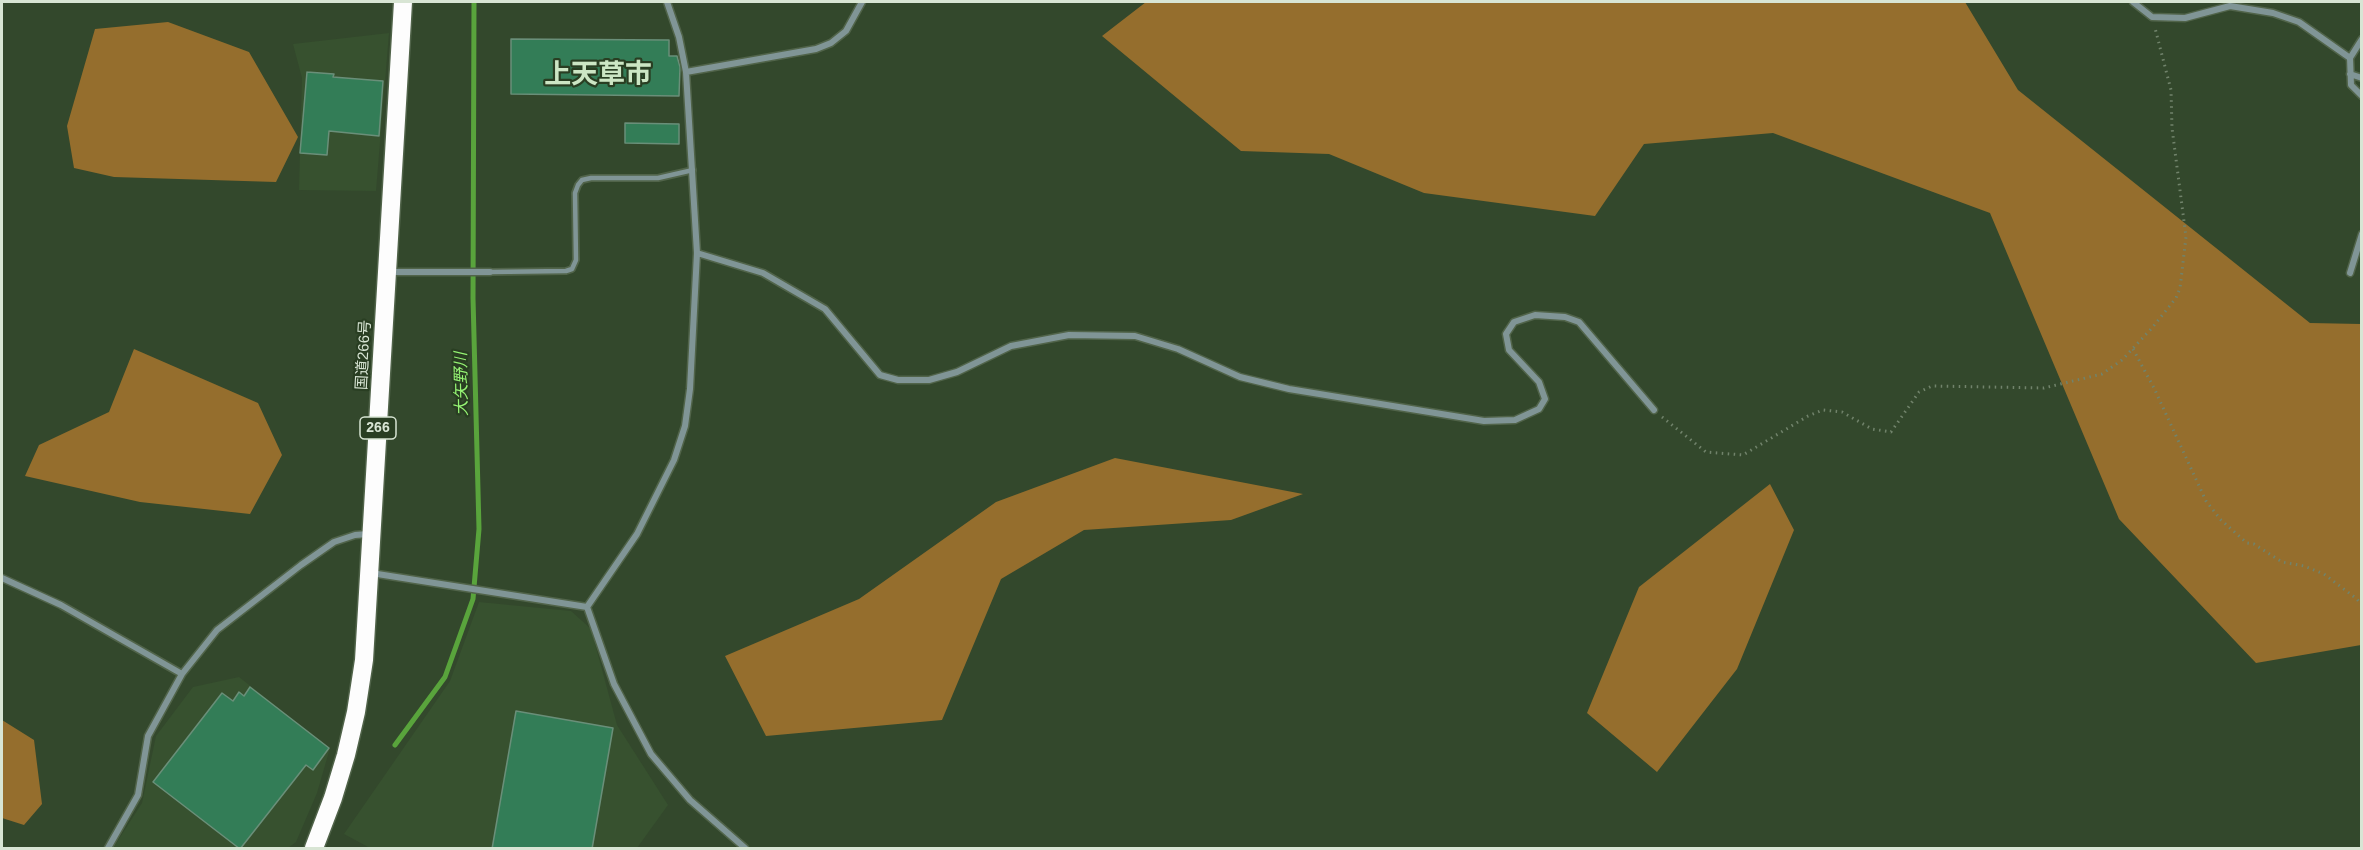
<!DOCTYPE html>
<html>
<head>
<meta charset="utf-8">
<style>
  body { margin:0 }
  #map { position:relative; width:2363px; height:850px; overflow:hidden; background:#33482c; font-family:Arial,sans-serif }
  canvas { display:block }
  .frame { position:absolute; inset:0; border:3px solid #d8e5d4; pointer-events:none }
</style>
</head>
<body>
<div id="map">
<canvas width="2363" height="850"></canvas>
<div class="frame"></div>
</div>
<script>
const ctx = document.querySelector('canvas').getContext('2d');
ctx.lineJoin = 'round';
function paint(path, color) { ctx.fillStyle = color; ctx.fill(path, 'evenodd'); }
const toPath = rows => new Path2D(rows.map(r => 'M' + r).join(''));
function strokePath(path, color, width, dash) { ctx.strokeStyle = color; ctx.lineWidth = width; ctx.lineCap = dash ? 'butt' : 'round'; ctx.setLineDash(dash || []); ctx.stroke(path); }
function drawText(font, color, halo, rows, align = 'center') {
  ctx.font = font + ' Arial,"Noto Sans JP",sans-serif'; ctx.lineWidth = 4.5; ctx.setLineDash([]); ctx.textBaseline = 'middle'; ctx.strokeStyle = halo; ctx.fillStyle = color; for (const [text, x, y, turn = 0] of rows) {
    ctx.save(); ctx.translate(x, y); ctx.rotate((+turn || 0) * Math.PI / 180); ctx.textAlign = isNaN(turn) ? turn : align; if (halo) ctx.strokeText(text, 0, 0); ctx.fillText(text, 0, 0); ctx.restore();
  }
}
paint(toPath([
  [389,33,376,191,299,190,302,78,293,44],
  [479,602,571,611,591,629,617,725,668,805,637,848,370,848,344,834,450,681],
  [239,677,330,748,317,793,296,842,288,848,113,848,142,803,156,736,193,687]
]), '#37512f');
paint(toPath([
  [1146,2,1965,2,2018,90,2310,323,2361,324,2361,645,2256,663,2119,519,1990,213,1773,133,1644,144,1595,216,1424,193,1329,154,1241,151,1102,36],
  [168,22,249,52,298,137,276,182,114,177,74,168,67,126,95,29],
  [134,349,258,403,282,455,250,514,140,502,25,476,39,445,109,412],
  [1115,458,1303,494,1231,520,1084,530,1001,579,942,720,766,736,725,656,859,599,996,502],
  [1770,484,1794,530,1737,669,1657,772,1587,713,1639,587],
  [2,720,34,740,42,804,24,825,2,818]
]), '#956e2d');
strokePath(toPath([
  [395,745,445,677,473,599,479,529,473,298,474,2]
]), '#59a43c', 5);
const building = toPath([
  [511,39,669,40,669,56,677,56,680,67,679,96,511,94,511,39],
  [307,72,334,74,333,77,383,81,379,136,329,131,327,155,300,153,307,72],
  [625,123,679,124,679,144,625,143,625,123],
  [250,687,329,748,313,770,306,765,240,849,153,782,222,693,233,701,239,692,244,696,250,687],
  [516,711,613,728,592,849,492,849,516,711]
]);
paint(building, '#337d57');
strokePath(building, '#6a8f79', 1.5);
const lane = toPath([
  [490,272,566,271,572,269,576,260,575,193,578,185,582,180,591,178,658,178,693,170]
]);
const street = toPath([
  [2133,2,2152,17,2185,18,2230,6,2273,13,2299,22,2350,58],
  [2362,39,2350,58,2351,85,2362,96],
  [686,72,816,49,831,43,846,31,862,2],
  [2350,74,2362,78],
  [697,253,763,273,825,309,880,375,898,380,929,380,957,372,1011,346,1069,335,1135,336,1178,349,1240,377,1289,389,1484,421,1515,420,1539,409,1545,399,1539,382,1509,350,1506,334,1514,322,1535,315,1565,317,1579,322,1654,410],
  [388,272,490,272],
  [2350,273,2362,234],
  [371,573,587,607],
  [2,578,61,605,182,674],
  [587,607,637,534,674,460,685,426,690,389,697,253,686,72,679,37,667,2],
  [587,607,614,684,651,754,690,800,745,848],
  [108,848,138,795,148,736,182,674,217,630,301,565,334,542,355,535,368,534]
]);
const highway = toPath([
  [314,848,333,798,346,755,356,712,364,660,403,2]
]);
strokePath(lane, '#51644a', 8);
strokePath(street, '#51644a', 9);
strokePath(highway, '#51644a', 21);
strokePath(toPath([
  [2133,349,2154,388,2206,501,2221,520,2247,543,2254,544,2282,562,2304,566,2324,574,2357,599,2362,606],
  [1662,417,1706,452,1743,455,1808,416,1823,410,1842,412,1872,429,1891,432,1919,392,1932,386,2044,388,2102,374,2122,360,2152,328,2176,298,2180,288,2186,237,2172,128,2171,90,2155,28]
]), '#71836b', 3, [1.5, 4.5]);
strokePath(lane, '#809596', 4.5);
strokePath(street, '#809596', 6);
strokePath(highway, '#fdfdfd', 18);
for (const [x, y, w] of [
  [378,428,36]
]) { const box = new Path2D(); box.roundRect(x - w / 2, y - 11, w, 22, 4.5); ctx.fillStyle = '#293e22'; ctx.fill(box); strokePath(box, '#d8e5d4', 1.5); }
drawText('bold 14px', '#d8e5d4', null, [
  ["266",378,428]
]);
drawText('15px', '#d8e5d4', '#293e22', [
  ["国道266号",364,355,-87]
]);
drawText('italic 16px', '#96f574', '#293e22', [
  ["大矢野川",462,384,-91]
]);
drawText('bold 27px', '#cce6c4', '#293e22', [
  ["上天草市",598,76]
]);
</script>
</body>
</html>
